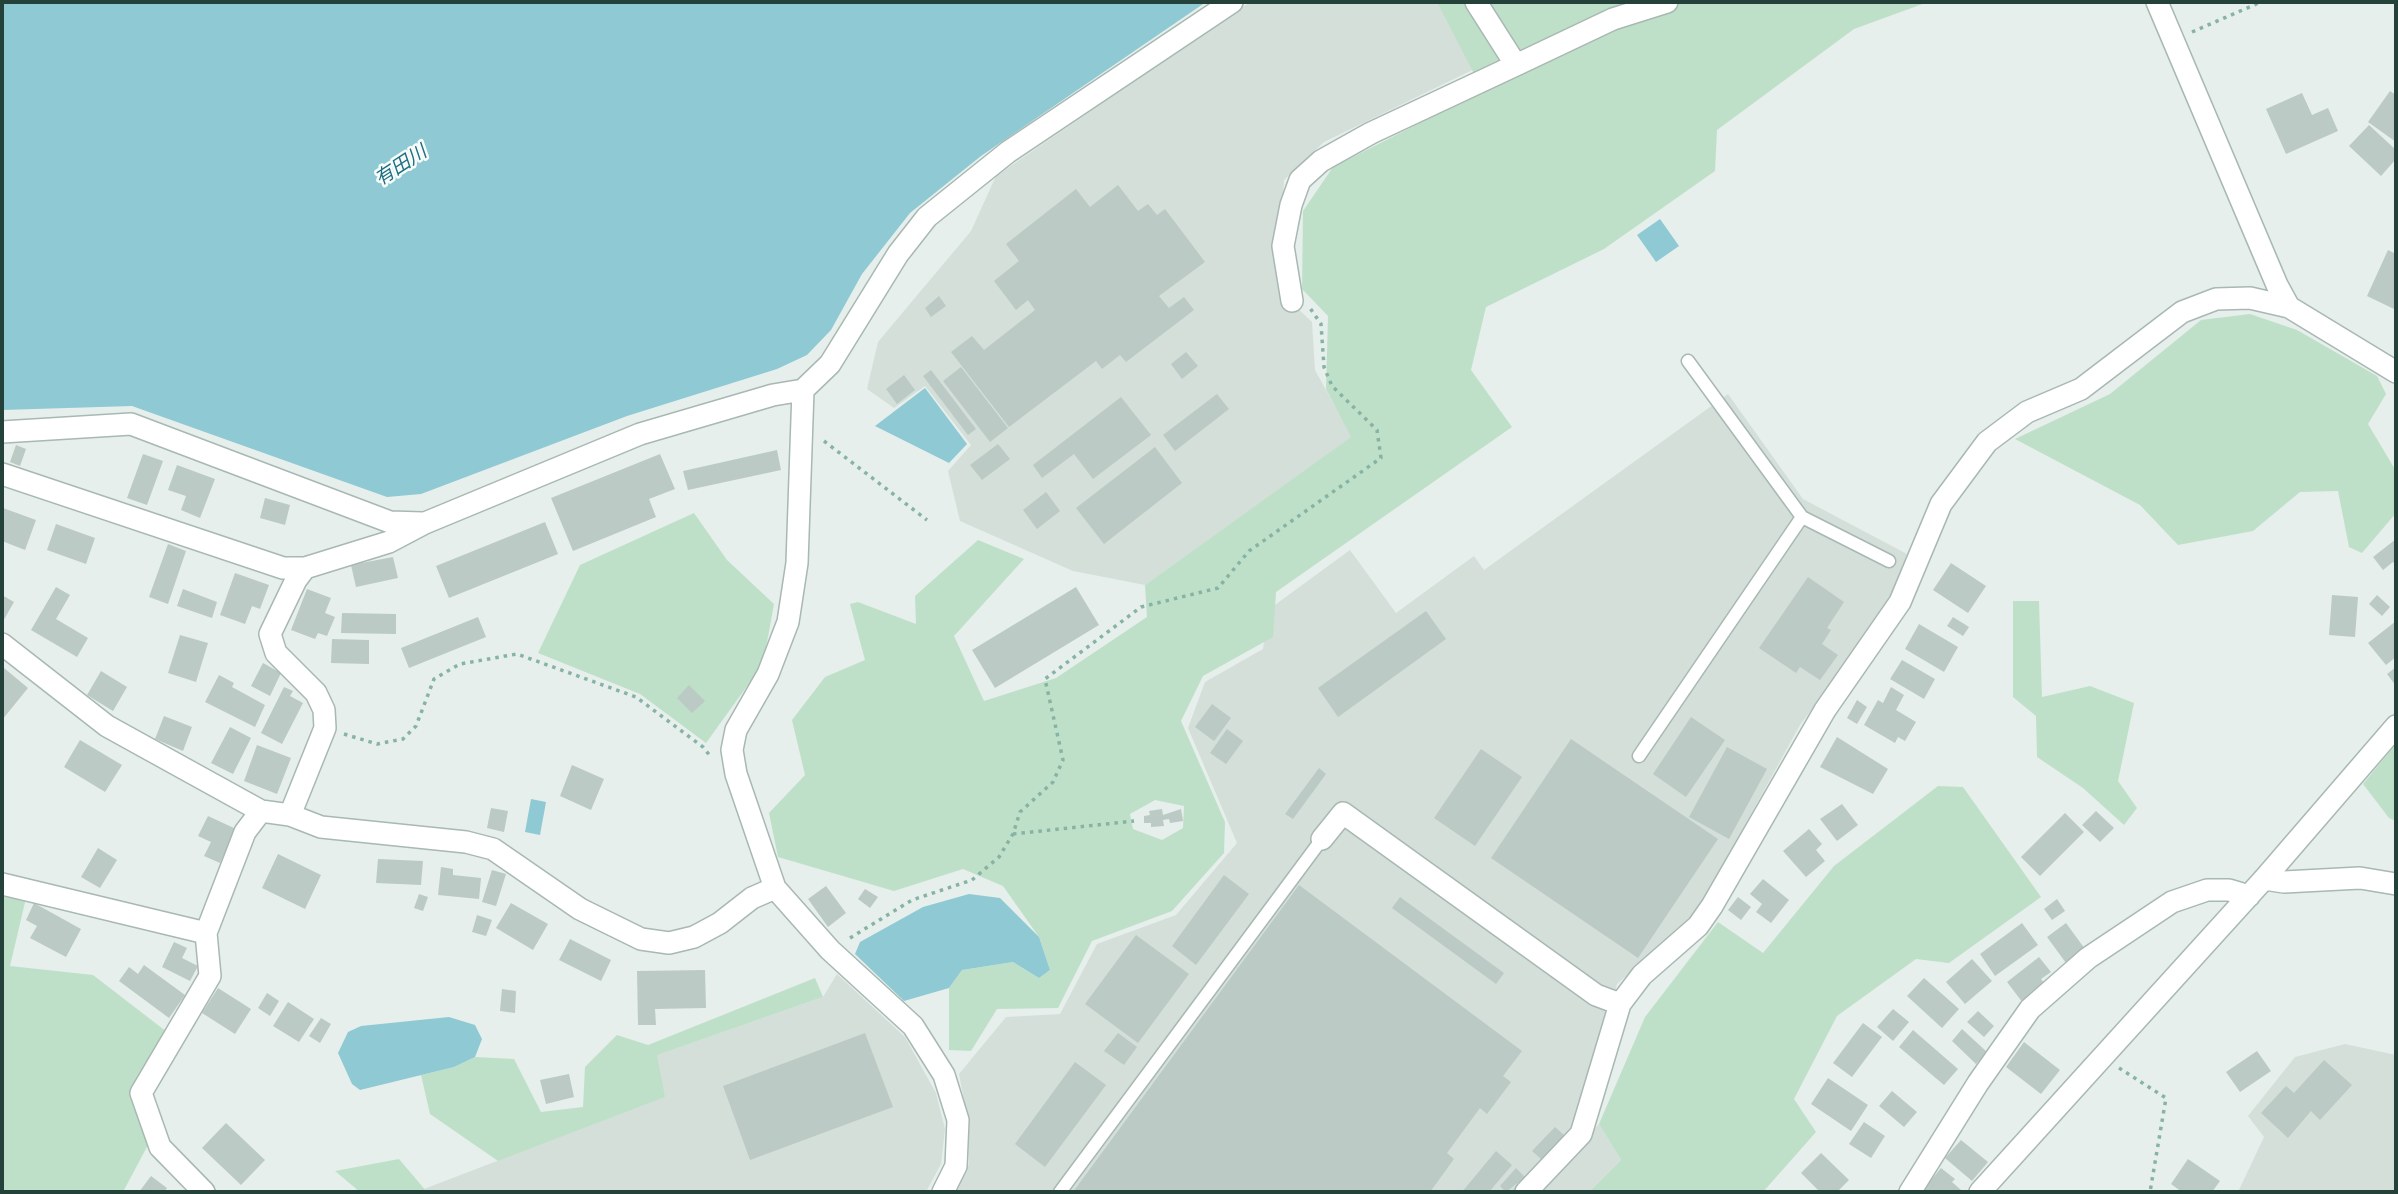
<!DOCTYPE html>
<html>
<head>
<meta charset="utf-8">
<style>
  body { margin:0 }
  #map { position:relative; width:2398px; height:1194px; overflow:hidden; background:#e6efeb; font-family:"Noto Sans",sans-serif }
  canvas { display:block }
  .frame { position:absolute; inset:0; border:4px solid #24423a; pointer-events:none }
</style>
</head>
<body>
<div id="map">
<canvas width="2398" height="1194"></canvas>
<div class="frame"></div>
</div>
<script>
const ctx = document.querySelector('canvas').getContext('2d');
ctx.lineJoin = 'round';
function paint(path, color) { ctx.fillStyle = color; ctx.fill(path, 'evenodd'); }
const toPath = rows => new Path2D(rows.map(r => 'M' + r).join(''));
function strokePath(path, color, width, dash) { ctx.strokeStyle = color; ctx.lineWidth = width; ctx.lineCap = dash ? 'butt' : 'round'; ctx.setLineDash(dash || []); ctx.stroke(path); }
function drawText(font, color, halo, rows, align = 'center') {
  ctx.font = font + ' "Noto Sans","Noto Sans JP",sans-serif'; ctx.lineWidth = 5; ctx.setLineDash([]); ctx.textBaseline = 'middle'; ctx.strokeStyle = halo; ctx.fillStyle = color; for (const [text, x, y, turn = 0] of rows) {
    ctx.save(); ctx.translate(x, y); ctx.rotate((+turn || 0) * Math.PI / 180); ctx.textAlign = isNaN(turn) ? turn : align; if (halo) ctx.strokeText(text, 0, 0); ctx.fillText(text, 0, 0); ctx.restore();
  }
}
paint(toPath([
  [1250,2,1454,2,1493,60,1324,142,1284,180,1278,290,1312,322,1315,370,1352,437,1145,585,1073,571,960,521,948,471,971,445,925,386,894,408,867,389,878,342,971,231,996,176],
  [1728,394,1803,499,1907,554,1885,611,1800,725,1696,914,1617,984,1577,1128,1517,1192,955,1192,969,1164,968,1120,959,1074,1006,1017,1060,1014,1097,944,1176,915,1237,843,1188,728,1205,682,1263,649,1268,610,1350,550,1396,613,1474,556,1484,570],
  [837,974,905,1037,936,1093,945,1129,941,1164,926,1192,427,1192,424,1189,664,1097,656,1055,823,997],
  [2345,1044,2396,1055,2396,1192,2238,1192,2264,1137,2248,1116,2295,1057],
  [1599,1124,1621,1160,1589,1192,1534,1192]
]), '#d4dfda');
paint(toPath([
  [1437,2,1928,2,1854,29,1717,130,1715,171,1604,249,1486,307,1471,370,1512,427,1276,592,1273,637,1203,676,1181,721,1225,822,1224,853,1172,911,1092,941,1058,1008,997,1009,971,1051,949,1050,949,988,962,970,1013,962,1039,978,1050,970,1039,937,1003,886,963,869,894,891,778,857,769,813,805,775,792,720,825,677,865,660,850,604,858,602,916,624,915,596,978,540,1024,559,954,636,984,701,1056,678,1147,617,1145,585,1351,437,1326,389,1328,316,1302,289,1303,211,1333,167,1483,91],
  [1155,800,1184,806,1183,828,1162,840,1133,829,1130,814],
  [2250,314,2297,330,2377,376,2386,394,2368,424,2396,471,2396,513,2362,553,2349,547,2338,491,2300,492,2253,531,2178,545,2140,505,2015,439,2110,394,2201,320],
  [694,513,727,560,774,604,763,664,706,743,640,694,538,653,580,565],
  [2013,601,2039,601,2042,697,2090,686,2134,703,2118,781,2137,808,2124,825,2083,788,2037,757,2036,716,2013,697],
  [2396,744,2396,821,2389,818,2363,784],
  [1938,786,1963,787,2041,897,1949,963,1916,959,1837,1016,1794,1099,1816,1132,1763,1192,1589,1192,1621,1160,1599,1124,1645,1017,1718,922,1763,953,1834,866],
  [2,893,26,898,10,966,93,975,167,1032,131,1093,149,1143,123,1192,2,1192],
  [815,978,823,997,657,1055,665,1097,498,1161,430,1114,421,1075,454,1067,475,1057,514,1059,541,1112,583,1107,585,1067,617,1035,648,1045],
  [399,1159,427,1192,360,1192,335,1171]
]), '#bfe0c8');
paint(toPath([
  [2,2,1206,2,981,156,910,213,862,274,831,330,807,355,777,369,627,416,421,494,387,497,132,406,2,410],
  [1660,219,1679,246,1656,262,1637,235],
  [925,388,967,444,949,463,875,426],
  [531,799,546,802,540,835,525,832],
  [969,894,1000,898,1039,937,1050,970,1039,978,1013,962,962,970,949,988,904,1001,855,954,860,942,923,907],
  [449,1017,475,1025,482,1039,475,1057,454,1067,360,1090,352,1084,338,1053,348,1032,361,1026]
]), '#8ec9d4');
paint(toPath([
  [2390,91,2396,95,2396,142,2368,122],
  [2302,93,2312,115,2328,108,2338,131,2286,154,2266,109],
  [2369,125,2396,150,2396,159,2381,176,2349,146],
  [1118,185,1138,211,1148,204,1157,215,1165,209,1205,262,1159,296,1169,308,1184,297,1194,310,1126,362,1120,355,1102,369,1096,361,1009,427,951,352,972,336,984,350,1035,310,1028,300,1016,310,994,281,1019,261,1006,244,1076,189,1090,207],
  [2388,250,2396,254,2396,310,2367,296],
  [939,296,946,306,931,317,925,308],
  [1186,352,1198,366,1182,379,1171,364],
  [961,367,1008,428,990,442,943,381],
  [931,370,976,429,968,435,923,376],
  [904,375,915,390,897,404,886,389],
  [1217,394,1229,409,1175,451,1163,435],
  [1121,397,1151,435,1093,479,1074,454,1042,478,1033,465],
  [998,444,1010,459,982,480,970,465],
  [16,445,26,449,20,466,10,462],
  [1155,447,1182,483,1104,544,1076,508],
  [777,450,781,470,688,490,683,471],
  [143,454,163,461,147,505,127,498],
  [660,454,675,489,649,499,656,517,573,551,551,498],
  [177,465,215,479,200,518,181,510,186,496,168,490],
  [1046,492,1060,511,1037,529,1023,510],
  [265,498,290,505,285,525,260,518],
  [3,508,36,520,25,550,2,541],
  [545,522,558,554,449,598,436,566],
  [56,524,95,538,86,564,47,550],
  [2396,539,2396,566,2393,562,2383,570,2373,557],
  [168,544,186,551,168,604,149,597],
  [393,557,398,578,356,587,351,565],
  [1951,563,1986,586,1968,613,1933,590],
  [235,573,269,585,260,609,252,606,245,624,220,615],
  [1808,577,1844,602,1827,628,1831,630,1822,644,1838,655,1820,680,1800,667,1796,673,1759,648],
  [56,587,70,595,56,619,88,638,77,657,31,630],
  [1076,587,1099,625,995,688,972,650],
  [183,589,217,602,212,618,177,606],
  [307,589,331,598,325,613,335,617,327,636,318,633,315,639,291,630],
  [2,595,14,602,2,623],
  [2332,595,2358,597,2355,637,2329,635],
  [2377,595,2390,607,2382,616,2369,604],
  [1426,611,1446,639,1338,717,1318,688],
  [342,613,396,614,396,634,341,633],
  [478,617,486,637,409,668,401,648],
  [1953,617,1969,627,1963,636,1947,626],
  [2396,621,2396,657,2386,665,2368,643],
  [1919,624,1958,647,1944,672,1905,649],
  [180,635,208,643,196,682,168,673],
  [332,639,369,640,369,664,331,663],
  [1902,660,1935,679,1924,699,1890,679],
  [263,663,281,673,270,696,251,686],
  [2396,667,2396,686,2387,674],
  [4,668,28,688,2,720,2,670],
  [101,671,127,687,113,711,87,695],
  [219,675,234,683,232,687,265,705,255,727,205,702],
  [689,685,705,701,692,713,677,698],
  [284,687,293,691,290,696,303,703,282,744,261,733],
  [1891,687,1904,695,1896,710,1916,722,1905,741,1898,737,1895,743,1864,725,1878,700,1883,703],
  [1857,700,1867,707,1857,724,1847,718],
  [1212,704,1231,718,1214,741,1195,727],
  [164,716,192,727,183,751,155,739],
  [1691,717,1725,740,1686,797,1653,774],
  [230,727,251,738,233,774,211,763],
  [1227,729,1243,741,1226,764,1210,753],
  [1837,737,1888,769,1873,794,1820,767],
  [1571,739,1718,839,1638,958,1491,858],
  [80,740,122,765,105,792,64,767],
  [257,745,291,758,277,794,244,781],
  [1727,747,1767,769,1729,839,1689,817],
  [1481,749,1522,777,1475,846,1434,818],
  [572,765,604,779,591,810,560,796],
  [1319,768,1326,774,1293,819,1285,814],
  [1842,804,1858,825,1837,841,1820,819],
  [491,808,508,811,504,832,487,828],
  [1162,809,1163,815,1181,809,1183,821,1170,823,1169,819,1163,820,1164,826,1151,827,1151,823,1144,823,1144,816,1150,815,1149,811],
  [2096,811,2114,828,2100,842,2082,825],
  [2065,813,2084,832,2040,876,2021,857],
  [208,816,236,829,220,863,204,856,211,842,198,836],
  [1809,829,1822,844,1816,850,1825,861,1806,877,1783,851],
  [98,848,117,860,100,888,81,877],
  [278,854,321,875,305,909,262,888],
  [378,859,423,861,421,885,376,883],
  [441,867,453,869,453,875,481,878,479,899,438,895],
  [492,870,506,874,496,906,482,902],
  [1224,875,1249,894,1196,965,1172,946],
  [1763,879,1789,900,1771,923,1756,912,1762,904,1750,894],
  [1299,885,1522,1051,1503,1076,1511,1082,1487,1114,1480,1108,1447,1153,1454,1159,1430,1192,1073,1192],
  [826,886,846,913,828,927,808,899],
  [865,889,878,897,870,908,858,899],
  [419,894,428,897,423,911,414,908],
  [1400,897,1504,973,1496,984,1392,908],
  [1738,897,1751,907,1741,920,1728,910],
  [2057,899,2065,911,2052,920,2044,909],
  [34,903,81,929,66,957,30,938,37,926,26,920],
  [511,903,548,924,533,950,496,928],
  [477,915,492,920,486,936,472,932],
  [2022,923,2038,945,1995,976,1980,954],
  [2066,923,2085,949,2066,963,2047,937],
  [1136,935,1189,974,1138,1043,1085,1004],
  [570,939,611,960,601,981,559,960],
  [174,942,187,948,182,958,198,966,190,981,162,967],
  [2039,957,2051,972,2041,979,2046,986,2023,1003,2007,982],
  [1972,959,1992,981,1965,1004,1946,982],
  [144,965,185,995,169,1018,119,981,129,967,138,974],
  [705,970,706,1008,655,1009,656,1025,638,1025,637,971],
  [1924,978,1959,1009,1942,1028,1907,996],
  [218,988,251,1009,235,1034,202,1013],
  [502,989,516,991,515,1013,500,1011],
  [267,993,279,1001,270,1016,258,1008],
  [288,1002,314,1019,299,1042,273,1026],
  [1893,1009,1909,1022,1893,1041,1877,1027],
  [1978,1011,1994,1026,1984,1037,1967,1022],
  [321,1018,331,1024,320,1043,309,1036],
  [1863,1023,1882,1037,1852,1077,1833,1063],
  [1962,1029,1987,1052,1976,1064,1952,1041],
  [1913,1030,1958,1069,1944,1085,1899,1047],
  [865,1033,893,1107,750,1160,723,1086],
  [1118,1033,1137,1047,1124,1065,1104,1051],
  [2024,1042,2060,1070,2041,1094,2006,1067],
  [2257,1051,2271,1071,2240,1092,2226,1072],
  [2324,1060,2352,1085,2320,1120,2311,1111,2288,1138,2261,1113,2286,1086,2294,1093],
  [1075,1062,1106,1085,1045,1167,1015,1144],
  [569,1074,574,1097,546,1104,540,1080],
  [1828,1078,1868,1105,1851,1131,1811,1104],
  [1892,1091,1917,1112,1904,1127,1879,1106],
  [1864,1122,1885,1136,1871,1158,1849,1144],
  [226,1123,265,1160,241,1185,202,1148],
  [1555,1127,1564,1135,1541,1159,1532,1151],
  [1961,1140,1988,1162,1972,1181,1945,1158],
  [1496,1151,1512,1165,1489,1192,1462,1192],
  [1821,1153,1849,1180,1837,1192,1820,1192,1801,1173],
  [2188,1159,2220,1181,2212,1192,2182,1192,2171,1184],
  [1516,1168,1525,1177,1506,1192,1500,1186],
  [1941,1168,1955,1179,1952,1182,1961,1190,1959,1192,1922,1191],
  [151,1176,167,1188,164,1192,139,1192]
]), '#bbcac4');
const service = toPath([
  [1688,361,1802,517,1889,561],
  [1639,756,1802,517],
  [1060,1192,1322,839]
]);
const minor = toPath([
  [1476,2,1516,65,1613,19,1667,2],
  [2157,2,2277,285,2289,307,2396,372],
  [1292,301,1283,246,1291,205,1300,180,1321,161,1371,133,1516,65],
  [803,390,797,563,788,622,768,674,736,730,732,750,736,774,775,888,830,950,913,1026,944,1075,958,1120,956,1166,943,1192],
  [2,432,131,424,390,522,422,523],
  [2,474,283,568,305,568,389,542,425,523,640,434,773,395,803,390,830,364,898,254,927,217,1008,152,1232,2],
  [2,644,107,726,261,811,290,815,321,827,466,842,493,849,580,909,641,939,669,943,694,937,720,923,752,898,775,888],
  [290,815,325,728,324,710,316,693,276,653,270,634,296,580,305,568],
  [1322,839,1343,813,1596,995,1620,1004],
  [2264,879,2284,882,2360,878,2396,884],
  [2,884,206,933],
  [204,1192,160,1147,141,1093,210,976,206,933,245,832,261,811],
  [1526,1192,1581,1134,1620,1004,1642,975,1698,926,1712,906,1825,710,1900,602,1941,504,1987,442,2027,412,2081,389,2182,312,2216,299,2250,298,2289,307],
  [1910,1192,1978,1083,2030,1009,2088,958,2172,902,2207,890,2229,890,2249,896],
  [1980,1192,2264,879,2396,726]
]);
strokePath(service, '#a8b8b2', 15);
strokePath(minor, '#a8b8b2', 24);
strokePath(toPath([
  [2192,32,2261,2],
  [824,441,927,520],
  [344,734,377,744,403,739,416,726,434,679,460,664,517,654,636,697,703,747,711,757],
  [1013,834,1134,821],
  [850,938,912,900,972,880,999,857,1013,834,1020,812,1053,782,1063,760,1045,679,1141,607,1218,588,1249,551,1381,458,1377,430,1332,386,1324,367,1321,324,1310,308],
  [2119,1068,2166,1098,2150,1192]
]), '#86b3a5', 3.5, [3.5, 5]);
strokePath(service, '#fff', 12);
strokePath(minor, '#fff', 21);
drawText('italic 19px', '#1c6f80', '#f7fbf9', [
  ["有田川",401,166,-33]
]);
</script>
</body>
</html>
